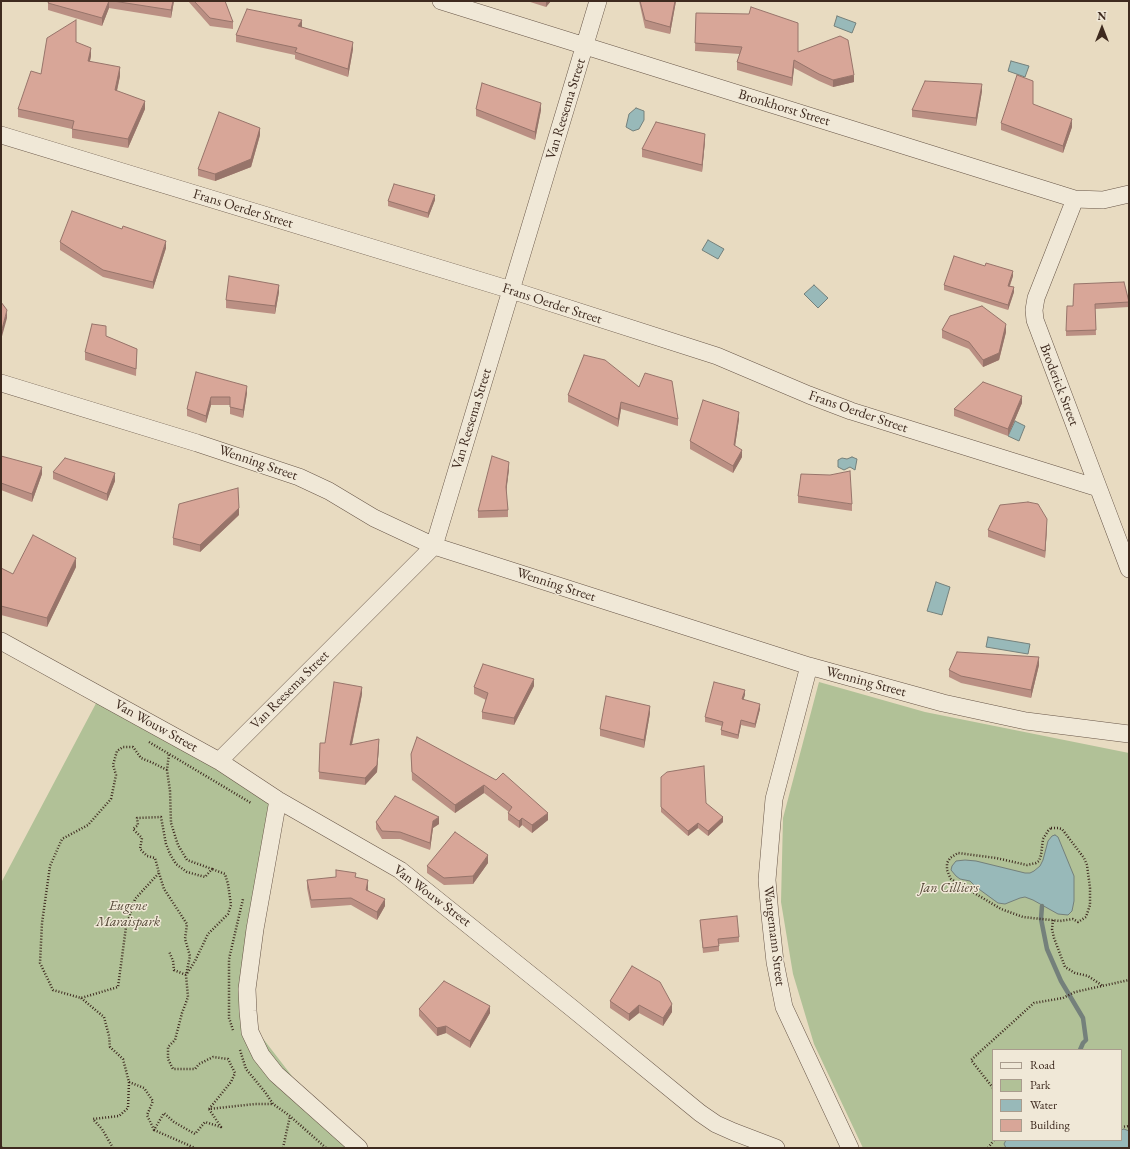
<!DOCTYPE html>
<html>
<head>
<meta charset="utf-8">
<style>
  body { margin:0 }
  #map { position:relative; width:1130px; height:1149px; overflow:hidden; background:#e8dbc1; font-family:"EB Garamond",serif }
  canvas { display:block }
  .frame { position:absolute; inset:0; border:2px solid #3e2a1f; pointer-events:none }
  .legend { position:absolute; left:992px; top:1049px; width:130px; height:92px; box-sizing:border-box; background:#f0e8d7; border:1px solid #a99c8d; margin:0; padding:5px 7px; list-style:none; font-size:12px; color:#3e2a1f }
  .legend li { display:flex; align-items:center; gap:8px; height:20px }
  .legend b { width:20px; border:1px solid #a99c8d }
  .north { position:absolute; left:1082px; top:8px; width:40px; height:40px; -webkit-text-stroke:3px #f0e8d7; paint-order:stroke; rotate:0deg; font-size:11px; font-weight:700; line-height:16px; text-align:center; color:#3e2a1f }
  .north::after { content:''; display:block; margin:auto; width:14px; height:18px; background:#3e2a1f; clip-path:polygon(50% 0,100% 100%,50% 72%,0 100%) }
</style>
</head>
<body>
<div id="map">
<canvas width="1130" height="1149"></canvas>
<div class="frame"></div>
<ul class="legend">
<li><b style="height:5px;background:#f0e8d7"></b>Road</li>
<li><b style="height:11px;background:#b1c197"></b>Park</li>
<li><b style="height:11px;background:#98b9b9"></b>Water</li>
<li><b style="height:11px;background:#d8a698"></b>Building</li>
</ul>
<div class="north">N</div>
</div>
<script>
const ctx = document.querySelector('canvas').getContext('2d');
ctx.lineJoin = 'round';
function paint(path, color) { ctx.fillStyle = color; ctx.fill(path, 'evenodd'); }
const toPath = rows => new Path2D(rows.map(r => 'M' + r).join(''));
function strokePath(path, color, width, dash) { ctx.strokeStyle = color; ctx.lineWidth = width; ctx.lineCap = dash ? 'butt' : 'round'; ctx.setLineDash(dash || []); ctx.stroke(path); }
function drawText(font, color, halo, rows, align = 'center') {
  ctx.font = font + ' "EB Garamond",serif'; ctx.lineWidth = 3; ctx.setLineDash([]); ctx.textBaseline = 'middle'; ctx.strokeStyle = halo; ctx.fillStyle = color; for (const [text, x, y, turn = 0] of rows) {
    ctx.save(); ctx.translate(x, y); ctx.rotate((+turn || 0) * Math.PI / 180); ctx.textAlign = isNaN(turn) ? turn : align; if (halo) ctx.strokeText(text, 0, 0); ctx.fillText(text, 0, 0); ctx.restore();
  }
}
paint(toPath([
  [819,682,925,712,1129,753,1129,1148,863,1148,814,1044,793,974,781,902,783,818],
  [993,1050,1121,1050,1121,1140,993,1140],
  [102,692,277,797,241,1010,342,1141,350,1148,2,1148,1,1147,1,883]
]), '#b1c197');
const water = toPath([
  [837,16,856,23,852,33,834,26,837,16],
  [1011,61,1029,66,1025,77,1008,71,1011,61],
  [636,108,644,111,644,120,639,129,633,131,626,127,629,114,636,108],
  [708,240,724,249,718,259,702,250,708,240],
  [814,285,828,298,818,308,804,294,814,285],
  [1015,421,1025,426,1019,441,1008,436,1015,421],
  [852,457,857,459,855,470,850,467,844,470,838,467,838,460,842,458,847,459,852,457],
  [936,582,950,587,942,615,927,611,936,582],
  [988,637,1030,644,1028,654,986,647,988,637],
  [1055,835,1058,837,1074,876,1074,901,1072,911,1068,915,1058,914,1033,900,1025,897,1020,898,1005,904,998,903,976,887,970,881,960,879,956,876,951,870,952,866,956,861,965,860,976,861,1025,873,1030,873,1034,871,1040,866,1043,860,1048,841,1052,836,1055,835],
  [1124,1129,1129,1131,1129,1148,1006,1148,1004,1144,1006,1140,1121,1140,1121,1130,1124,1129]
]);
paint(water, '#98b9b9');
strokePath(water, '#74807b', 1);
strokePath(toPath([
  [1042,906,1041,919,1047,949,1061,981,1083,1018,1086,1040,1083,1043,1080,1050]
]), '#74807b', 4.5);
const minor = toPath([
  [441,1,1075,199,1103,200,1129,194],
  [1,135,511,290,717,356,809,395,851,411,1098,488],
  [1075,199,1036,298,1034,310,1035,320,1129,569],
  [1,383,197,443,299,477,329,491,374,518,434,546,809,666,943,703,1026,721,1129,734],
  [1,641,219,761,278,800,400,870,573,1009,700,1113,716,1124,734,1132,776,1148],
  [809,666,774,799,767,880,770,915,775,962,784,1007,850,1148],
  [219,761,434,546,598,1],
  [278,800,255,929,247,989,248,1011,250,1032,261,1055,276,1074,359,1148]
]);
strokePath(minor, '#685648', 18);
strokePath(toPath([
  [149,742,251,803],
  [167,770,153,763,141,758,133,747,123,747,117,751,113,765,116,775,111,799,88,825,62,839,50,866,42,923,40,963,53,990,81,998,118,987,126,927,135,899,159,873,155,858,147,856,140,849,142,838,133,829,138,825,137,818,161,817,166,844,170,854,176,864,187,872,205,877,212,869,187,860,178,845,171,823,170,791,167,770,169,754],
  [1051,828,1058,828,1062,829,1084,858,1087,865,1090,888,1090,905,1086,917,1078,922,1073,919,1060,921,1023,917,1001,909,951,879,949,875,947,870,947,863,950,858,958,853,996,858,1027,865,1036,863,1039,861,1041,855,1043,839,1048,831,1051,828],
  [159,873,164,889,187,924,185,939,190,956,186,975,174,970,173,961,169,951],
  [1053,920,1052,929,1054,938,1065,967,1075,973,1088,976,1103,986],
  [81,998,104,1017,109,1036,110,1047,123,1059,129,1082,128,1108,119,1116,93,1119,102,1129,113,1148],
  [233,1030,229,1018,229,959,243,899],
  [240,1050,246,1069,265,1092,273,1104,290,1116,326,1148],
  [129,1082,144,1088,153,1101,147,1115,154,1130,164,1113,174,1122,195,1134,205,1122,221,1127,209,1109,255,1104,272,1104],
  [993,1088,971,1060,1034,1003,1063,998,1075,992,1129,980],
  [209,1109,231,1082,235,1073,228,1059,213,1057,199,1064,195,1069,173,1069,168,1059,168,1047,175,1040,182,1013,188,997,186,975,195,961,208,934,228,914,231,905,228,884,225,874,212,869],
  [1121,1127,1129,1126],
  [154,1130,195,1148],
  [1,1147,2,1148],
  [283,1148,290,1116],
  [988,1148,994,1140]
]), '#3e2a1f', 2.5, [1, 2]);
strokePath(minor, '#f0e8d7', 17);
paint(toPath([
  [49,1,174,1,171,18,109,8,102,26,48,10,48,3],
  [188,1,225,1,233,22,233,29,210,26],
  [527,1,551,1,546,7],
  [639,1,676,1,670,34,645,28],
  [696,13,798,52,854,82,833,87,819,81,794,68,792,86,737,70,737,62,740,54,695,51],
  [302,27,353,49,348,77,295,59,295,55,236,42,236,35],
  [76,42,91,56,90,61,120,76,117,91,145,109,128,148,72,138,72,129,18,117,18,109,41,74],
  [982,91,976,126,912,117,912,110],
  [476,109,541,110,535,140,476,116],
  [1001,123,1072,127,1063,153,1001,130],
  [260,135,251,167,215,181,198,176,198,169],
  [705,141,702,172,642,157,642,149],
  [435,200,428,218,388,206,388,201],
  [60,242,166,248,153,289,103,277,60,250],
  [1013,276,1010,286,1014,292,1008,310,944,290,944,285],
  [1074,284,1129,302,1129,307,1095,309,1096,335,1066,336,1066,331,1073,306],
  [279,292,275,314,226,308,226,300],
  [942,330,1006,332,999,360,983,367,969,349,942,338],
  [106,336,137,349,136,376,85,360,85,352],
  [196,372,247,393,243,418,230,414,230,405,211,405,206,423,187,416,187,409],
  [639,387,678,419,678,426,621,409,618,427,568,402,568,395],
  [1022,403,1008,436,954,416,954,409],
  [739,419,735,446,742,457,733,473,690,449,690,441],
  [1,456,42,474,32,502,1,490],
  [509,469,506,491,508,510,508,517,478,518,478,511],
  [53,472,115,481,107,501,53,479],
  [798,496,852,504,852,511,798,503],
  [239,515,200,552,173,545,173,538],
  [1047,526,1045,558,988,537,988,530],
  [76,567,47,627,1,615,1,568,13,574],
  [1039,665,1031,698,961,683,949,677,949,670],
  [534,686,514,725,482,719,482,712,486,700,474,694,474,687],
  [362,694,352,745,379,746,377,772,365,785,319,779,319,772,325,743],
  [745,695,743,699,760,709,755,728,741,725,738,739,721,735,721,730,722,726,705,722,705,717],
  [650,713,644,748,600,736,600,729],
  [417,737,548,820,532,833,522,825,519,828,508,820,508,813,509,812,484,793,455,813,412,780,411,754],
  [661,777,706,803,723,822,708,836,698,828,688,836,661,812],
  [376,822,439,824,433,828,430,850,400,839,382,839,376,829],
  [488,863,473,884,444,885,427,873,427,866],
  [356,877,368,888,368,890,385,906,377,920,351,905,311,908,307,888,307,880],
  [700,920,739,937,739,942,719,944,719,951,703,953],
  [632,966,672,1012,663,1026,639,1013,629,1021,610,1008,610,1001],
  [419,1009,490,1013,470,1048,446,1033,437,1036,419,1016]
]), '#ba8f83');
paint(toPath([
  [109,1,109,8,102,26,102,18],
  [173,1,174,1,171,18,171,10],
  [546,1,551,1,546,7],
  [675,1,676,1,670,34,670,27],
  [302,20,302,28,298,26],
  [353,42,353,49,348,77,348,69],
  [91,48,91,56,88,69,88,61],
  [794,60,794,68,792,86,792,78],
  [120,67,120,76,115,99,115,90],
  [854,75,854,82,833,87,833,80],
  [982,84,982,91,976,126,976,118],
  [145,101,145,109,128,148,128,139],
  [541,103,541,110,535,140,535,132],
  [1072,119,1072,127,1063,153,1063,146],
  [260,128,260,135,251,167,215,181,215,174],
  [705,134,705,141,702,172,702,165],
  [435,195,435,200,428,218,428,213],
  [166,241,166,248,153,289,153,282],
  [1013,271,1013,276,1008,290,1008,286],
  [279,285,279,292,275,314,275,306],
  [1014,287,1014,292,1008,310,1008,305],
  [7,310,7,318,1,340,1,333],
  [1006,324,1006,332,999,360,983,367,983,360],
  [247,386,247,393,243,418,243,410],
  [1022,396,1022,403,1008,436,1008,429],
  [211,397,211,405,206,423,206,416],
  [621,402,621,409,618,427,618,419],
  [739,412,739,419,734,453,734,445],
  [742,450,742,457,733,473,733,466],
  [509,462,509,469,506,494,506,487],
  [42,467,42,474,32,502,32,494],
  [115,473,115,481,107,501,107,494],
  [239,508,239,515,200,552,200,545],
  [1047,519,1047,526,1045,558,1045,551],
  [76,558,76,567,47,627,47,618],
  [1039,657,1039,665,1031,698,1031,690],
  [534,679,534,686,514,725,514,718],
  [362,687,362,694,350,753,350,745],
  [745,690,745,695,742,704,742,699],
  [760,704,760,709,755,728,755,724],
  [650,706,650,713,644,748,644,740],
  [741,720,741,725,738,739,738,735],
  [379,739,379,746,377,772,365,785,365,778],
  [484,785,484,793,455,813,455,805],
  [548,813,548,820,532,833,532,825],
  [439,817,439,824,433,828,430,850,430,843,433,821],
  [723,817,723,822,708,836,708,831],
  [522,818,522,825,519,828,519,821],
  [698,823,698,828,688,836,688,831],
  [488,855,488,863,473,884,473,876],
  [368,880,368,888,366,897,366,890],
  [385,899,385,906,377,920,377,912],
  [672,1004,672,1012,663,1026,663,1018],
  [639,1005,639,1013,629,1021,629,1014],
  [490,1006,490,1013,470,1048,470,1041],
  [446,1026,446,1033,437,1036,437,1028]
]), '#97746a');
const building = toPath([
  [49,1,109,1,102,18,48,3,49,1],
  [113,1,173,1,171,10,113,1],
  [194,1,225,1,233,22,210,18,194,1],
  [640,1,675,1,670,27,645,20,640,1],
  [751,7,798,23,798,52,840,36,848,40,854,75,833,80,819,74,794,60,792,78,737,62,742,47,695,43,696,13,749,14,751,7],
  [247,9,302,20,298,26,353,42,348,69,295,52,297,48,236,35,247,9],
  [76,20,76,42,91,48,88,61,120,67,115,90,145,101,128,139,72,129,74,121,18,109,31,71,41,74,47,38,76,20],
  [1017,75,1033,81,1033,104,1072,119,1063,146,1001,123,1017,75],
  [925,81,982,84,976,118,912,110,925,81],
  [482,83,541,103,535,132,476,109,482,83],
  [219,112,260,128,251,159,215,174,198,169,219,112],
  [656,122,705,134,702,165,642,149,656,122],
  [394,184,435,195,428,213,388,201,394,184],
  [72,211,122,229,123,226,166,241,153,282,103,270,60,242,72,211],
  [954,256,985,266,986,263,1013,271,1008,286,1014,287,1008,305,944,285,954,256],
  [229,276,279,285,275,306,226,300,229,276],
  [1124,282,1129,302,1095,304,1096,330,1066,331,1067,306,1073,306,1074,284,1124,282],
  [1,302,7,310,1,333,1,302],
  [982,306,1006,324,999,353,983,360,969,342,942,330,950,316,982,306],
  [92,324,106,326,106,336,137,349,136,369,85,352,92,324],
  [584,355,605,360,639,387,645,373,672,381,678,419,621,402,618,419,568,395,584,355],
  [196,372,247,386,243,410,230,407,230,397,211,397,206,416,187,409,196,372],
  [983,382,1022,396,1008,429,954,409,983,382],
  [703,400,739,412,734,445,742,450,733,466,690,441,703,400],
  [1,456,42,467,32,494,1,483,1,456],
  [492,456,509,462,506,487,508,510,478,511,492,456],
  [65,458,115,473,107,494,53,472,65,458],
  [850,471,852,504,798,496,801,474,830,475,850,471],
  [238,488,239,508,200,545,173,538,179,504,238,488],
  [1028,502,1038,504,1047,519,1045,551,988,530,1000,505,1028,502],
  [33,535,76,558,47,618,1,606,1,568,13,574,33,535],
  [957,652,1039,657,1031,690,961,676,949,670,957,652],
  [483,664,534,679,514,718,482,712,488,693,474,687,483,664],
  [334,682,362,687,350,745,379,739,377,765,365,778,319,772,320,743,325,743,334,682],
  [714,682,745,690,742,699,760,704,755,724,741,720,738,735,721,730,723,722,705,717,714,682],
  [606,696,650,706,644,740,600,729,606,696],
  [417,737,496,780,503,773,548,813,532,825,522,818,519,821,508,813,512,807,484,785,455,805,412,772,411,754,417,737],
  [704,766,706,803,723,817,708,831,698,823,688,831,661,807,661,777,667,772,704,766],
  [395,796,439,817,433,821,430,843,400,832,382,831,376,822,395,796],
  [455,832,488,855,473,876,444,878,427,866,455,832],
  [336,870,356,873,355,877,368,880,366,890,385,899,377,912,351,898,311,900,307,880,336,877,336,870],
  [737,916,739,937,718,939,719,946,703,948,700,920,737,916],
  [632,966,660,982,672,1004,663,1018,639,1005,629,1014,610,1001,632,966],
  [444,981,490,1006,470,1041,446,1026,437,1028,419,1009,444,981]
]);
paint(building, '#d8a698');
strokePath(building, '#97746a', 1);
drawText('14px', '#3e2a1f', '#f0e8d7', [
  ["Bronkhorst Street",784,108,17],
  ["Van Reesema Street",566,109,-73],
  ["Frans Oerder Street",243,209,17],
  ["Frans Oerder Street",552,304,18],
  ["Broderick Street",1059,385,69],
  ["Frans Oerder Street",858,412,19],
  ["Van Reesema Street",472,419,-73],
  ["Wenning Street",258,463,19],
  ["Wenning Street",556,585,18],
  ["Wenning Street",866,682,15],
  ["Van Reesema Street",290,690,-45],
  ["Van Wouw Street",156,726,29],
  ["Van Wouw Street",432,896,37],
  ["Wangemann Street",774,936,83]
]);
drawText('italic 14px', '#554837', '#f0e8d7', [
  ["Jan Cilliers",949,888],
  ["Eugene",128,906],
  ["Maraispark",128,922]
]);
</script>
</body>
</html>
